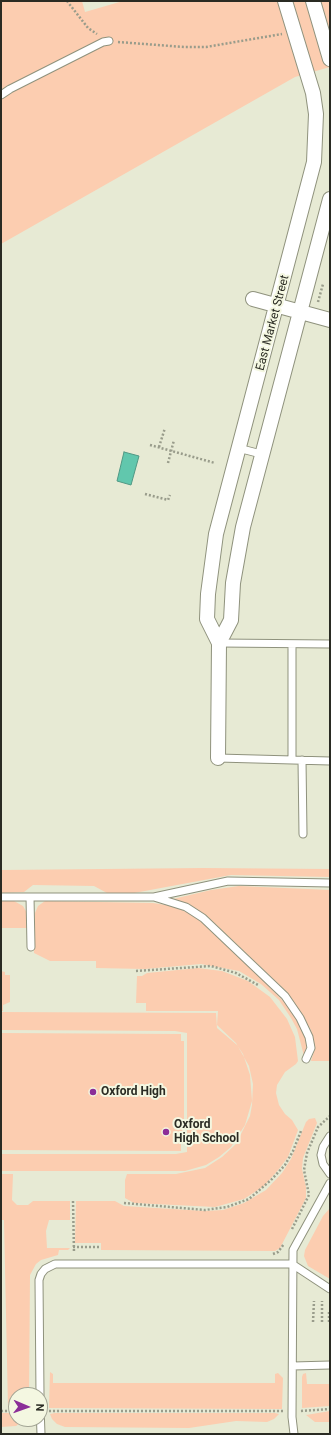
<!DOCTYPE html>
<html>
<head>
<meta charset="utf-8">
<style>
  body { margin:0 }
  #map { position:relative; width:331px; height:1435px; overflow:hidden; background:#e7ead4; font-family:Roboto,sans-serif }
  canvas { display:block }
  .frame { position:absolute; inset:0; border:2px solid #2a2b23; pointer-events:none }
  .north { position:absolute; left:8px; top:1387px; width:40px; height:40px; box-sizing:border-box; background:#f4f7e1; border:1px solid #a3a595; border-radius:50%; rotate:92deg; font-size:11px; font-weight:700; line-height:16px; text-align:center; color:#2a2b23 }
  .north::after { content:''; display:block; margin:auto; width:14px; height:18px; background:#8b2e98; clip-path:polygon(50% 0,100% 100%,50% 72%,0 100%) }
</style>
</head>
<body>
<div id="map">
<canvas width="331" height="1435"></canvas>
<div class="frame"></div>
<div class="north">N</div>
</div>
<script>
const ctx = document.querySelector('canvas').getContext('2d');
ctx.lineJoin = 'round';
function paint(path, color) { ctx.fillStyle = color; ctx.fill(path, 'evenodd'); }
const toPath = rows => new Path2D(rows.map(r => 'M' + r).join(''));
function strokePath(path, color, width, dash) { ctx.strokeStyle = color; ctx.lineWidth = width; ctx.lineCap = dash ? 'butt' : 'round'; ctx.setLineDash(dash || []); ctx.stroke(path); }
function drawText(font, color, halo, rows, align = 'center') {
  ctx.font = font + ' Roboto,sans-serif'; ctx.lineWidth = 4; ctx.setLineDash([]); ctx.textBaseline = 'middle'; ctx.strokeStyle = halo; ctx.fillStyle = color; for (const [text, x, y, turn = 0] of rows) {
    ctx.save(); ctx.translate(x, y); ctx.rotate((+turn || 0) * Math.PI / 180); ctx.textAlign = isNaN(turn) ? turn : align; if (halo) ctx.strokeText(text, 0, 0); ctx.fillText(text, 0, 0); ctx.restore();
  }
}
paint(toPath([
  [1,1,82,1,85,12,123,1,330,1,330,67,295,77,1,244],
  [203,868,330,869,330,877,231,875,134,893,107,893,94,886,33,885,24,892,1,893,1,870],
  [239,886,330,890,330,1061,311,1061,315,1048,311,1030,287,992,207,916,190,905,173,899,211,890],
  [1,901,14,901,23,906,27,913,27,928,1,928],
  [45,901,153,903,172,906,189,913,204,923,259,976,287,1005,304,1032,307,1044,306,1052,304,1056,297,1029,291,1018,279,1000,261,984,239,971,201,964,145,969,96,968,96,961,50,961,34,953,35,913,38,906],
  [198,968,222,971,248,981,270,997,287,1019,295,1037,298,1061,296,1064,285,1072,277,1085,276,1093,279,1105,285,1114,292,1120,298,1130,288,1157,279,1169,264,1186,244,1199,215,1207,134,1203,125,1198,125,1180,127,1174,176,1174,205,1168,222,1157,236,1144,250,1116,252,1105,253,1084,249,1066,236,1043,217,1025,218,1011,146,1011,146,1003,136,1003,137,976,142,976,147,973],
  [1,971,5,972,5,975,10,975,10,1002,3,1005,3,1011,1,1011],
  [1,1012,216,1013,217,1028,237,1045,243,1054,250,1075,252,1101,245,1125,231,1147,219,1157,206,1165,185,1171,1,1171,1,1154,176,1154,187,1152,187,1033,175,1031,1,1030],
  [1,1033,181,1034,181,1041,184,1041,184,1144,181,1144,181,1151,1,1150],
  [315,1118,317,1123,303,1158,302,1169,306,1187,306,1198,280,1248,275,1251,101,1250,101,1243,75,1243,76,1201,115,1201,124,1206,205,1211,223,1210,244,1203,266,1190,282,1173,291,1159,306,1122,309,1119],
  [1,1174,13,1174,12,1200,17,1205,28,1205,33,1201,70,1201,70,1220,49,1220,46,1231,47,1248,70,1248,68,1250,59,1250,58,1255,41,1260,36,1264,30,1275,29,1395,16,1395,16,1408,8,1408,4,1220,1,1220],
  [330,1208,330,1279,308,1266,304,1256,305,1250,323,1216],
  [50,1372,53,1374,53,1383,275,1383,275,1374,278,1373,283,1378,282,1409,49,1408],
  [306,1373,307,1384,330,1384,330,1406,302,1408,302,1377,303,1374],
  [330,1411,330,1422,315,1422,306,1415],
  [1,1413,16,1413,16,1419,26,1419,16,1426,1,1427],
  [55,1413,275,1413,279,1414,274,1419,267,1422,236,1421,189,1428,65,1427,57,1424,52,1419,50,1414]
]), '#fccdb0');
const water = toPath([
  [124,452,139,456,131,485,117,481,124,452]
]);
paint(water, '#61c7ad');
strokePath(water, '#509884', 1);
const service = toPath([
  [1,95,10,89,103,42,109,41],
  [238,448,261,454],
  [219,643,330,644],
  [292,644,292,760],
  [218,758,330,761],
  [302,760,303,834],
  [1,897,154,897,186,907,203,918,285,996,300,1018,309,1037,311,1048,306,1059],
  [30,897,31,947],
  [154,897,228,881,330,883],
  [330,1136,323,1147,321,1155,323,1164,330,1174],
  [293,1366,330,1365],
  [40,1395,39,1280,41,1274,45,1269,55,1264,292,1264,330,1289],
  [40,1407,41,1434],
  [294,1434,292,1417,293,1250,330,1183]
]);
const minor = toPath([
  [313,1,330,59],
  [253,299,330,320],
  [219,643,231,620,233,583,243,527,330,199],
  [218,758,219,643,207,619,208,594,216,534,314,162,316,114,313,93,285,1]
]);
strokePath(service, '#8f927d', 9);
strokePath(minor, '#8f927d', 16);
strokePath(toPath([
  [67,1,88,28,97,34],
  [118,42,184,47,206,47,282,34],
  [318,302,323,284],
  [150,445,215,463],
  [159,447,165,428],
  [168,463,174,440],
  [145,494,168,500,170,495],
  [136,971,211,966,236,973,258,985],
  [73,1201,74,1253],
  [124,1203,205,1210,227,1207,249,1199,271,1180,285,1165,293,1151,301,1131],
  [292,1229,309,1195,304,1170,307,1153,318,1127,330,1116],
  [73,1247,100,1247],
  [273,1254,278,1252,284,1244],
  [329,1312,329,1322],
  [313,1322,314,1301],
  [322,1322,322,1301],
  [1,1411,16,1411],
  [49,1411,284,1411],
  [301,1411,330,1409]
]), '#999c8b', 2.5, [2, 2]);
strokePath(service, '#fff', 7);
strokePath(minor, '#fff', 14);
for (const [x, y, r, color] of [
  [93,1092,4,"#8b2e98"],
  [166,1132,4,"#8b2e98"]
]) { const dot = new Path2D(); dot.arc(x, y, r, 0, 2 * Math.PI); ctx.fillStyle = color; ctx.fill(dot); strokePath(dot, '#f4f7e1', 1.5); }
drawText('12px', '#2a2b23', '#f4f7e1', [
  ["East Market Street",273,323,-75]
]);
drawText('bold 12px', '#2a2b23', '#f4f7e1', [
  ["Oxford High",101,1092],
  ["Oxford",174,1125],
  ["High School",174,1139]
], 'left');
</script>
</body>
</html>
